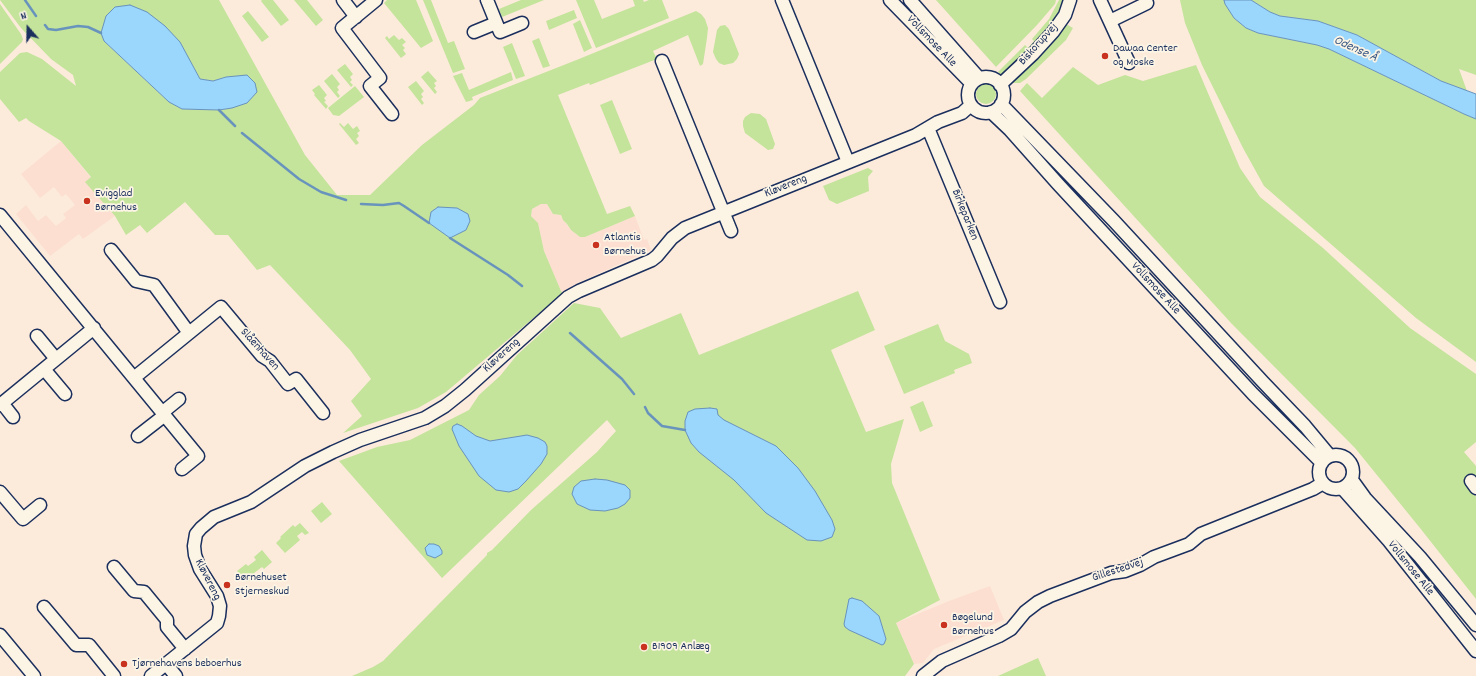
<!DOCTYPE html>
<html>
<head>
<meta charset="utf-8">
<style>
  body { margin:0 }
  #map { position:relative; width:1476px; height:676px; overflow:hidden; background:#fcebdb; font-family:Dekko,sans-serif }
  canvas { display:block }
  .north { position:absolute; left:8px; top:8px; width:40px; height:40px; -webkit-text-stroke:3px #fcf5e5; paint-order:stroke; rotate:340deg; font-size:11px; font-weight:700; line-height:16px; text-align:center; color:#1b2f5e }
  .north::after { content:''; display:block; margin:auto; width:14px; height:18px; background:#1b2f5e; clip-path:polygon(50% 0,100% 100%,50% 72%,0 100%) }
</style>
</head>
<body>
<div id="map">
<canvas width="1476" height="676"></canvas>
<div class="north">N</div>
</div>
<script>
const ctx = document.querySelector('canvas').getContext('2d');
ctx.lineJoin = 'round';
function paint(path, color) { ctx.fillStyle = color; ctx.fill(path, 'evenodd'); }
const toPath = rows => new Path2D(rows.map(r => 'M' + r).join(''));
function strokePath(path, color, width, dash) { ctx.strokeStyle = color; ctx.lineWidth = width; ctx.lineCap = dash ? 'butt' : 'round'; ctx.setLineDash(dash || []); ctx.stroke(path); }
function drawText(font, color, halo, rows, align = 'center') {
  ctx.font = font + ' Dekko,sans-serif'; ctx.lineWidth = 3.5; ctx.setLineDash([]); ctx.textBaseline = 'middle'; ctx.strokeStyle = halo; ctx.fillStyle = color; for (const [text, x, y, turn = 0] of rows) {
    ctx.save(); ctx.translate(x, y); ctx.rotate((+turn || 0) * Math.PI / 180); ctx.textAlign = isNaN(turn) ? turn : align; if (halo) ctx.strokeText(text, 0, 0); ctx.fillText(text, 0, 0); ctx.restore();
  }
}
paint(toPath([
  [61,141,91,178,86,182,115,216,83,239,79,234,50,256,16,214,26,205,38,221,46,215,56,226,66,218,63,214,75,205,66,194,62,197,54,187,40,198,21,174],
  [541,204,547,204,553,214,561,215,562,218,571,230,580,237,585,237,635,216,644,240,647,239,651,250,577,283,563,293,561,291,544,251,538,224,531,216,532,209],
  [990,586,1004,620,934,649,923,663,914,664,896,623,949,601]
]), '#fcdfd0');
paint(toPath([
  [0,0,219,0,305,155,337,195,370,195,422,145,474,105,480,98,579,59,696,11,701,14,705,19,708,28,707,38,703,64,700,66,688,35,653,51,657,59,590,85,589,83,558,95,607,214,630,206,635,216,585,237,580,237,571,230,567,224,563,220,561,215,553,214,547,204,541,204,532,209,531,216,538,223,544,251,561,291,563,293,446,392,418,408,343,433,362,416,351,401,371,379,350,350,270,265,257,270,228,235,215,235,185,202,147,233,140,225,126,235,115,216,85,182,91,177,61,141,29,121,26,118,19,122,0,99,0,72,20,53,27,52,42,59,76,86,73,75,51,59,21,28],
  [104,41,190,61,200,79,213,81,226,77,232,108,219,110,182,109,169,102],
  [262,0,273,0,289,20,281,26,261,1],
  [294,0,307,0,323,20,316,26],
  [387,0,416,0,433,41,421,48,384,3],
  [423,0,431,0,448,43,454,41,465,69,453,73],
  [521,0,544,0,502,17,499,9],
  [576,0,594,0,602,19,635,6,633,0,643,0,644,2,649,0,662,0,669,18,596,48],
  [936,0,1056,0,1055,4,1037,25,996,67],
  [1059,0,1065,0,1051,27,1005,73,1000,74,998,72,1025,45,1028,48,1034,41,1032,39,1049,19],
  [1180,0,1224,0,1234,18,1246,28,1258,33,1317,45,1329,49,1464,114,1476,119,1476,362,1416,318,1264,186,1243,148,1202,65,1185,23],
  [1251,0,1476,0,1476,75,1459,69,1467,91,1441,81,1357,35,1318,21,1280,16,1270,12],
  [0,4,21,34,23,39,22,42,0,64],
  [574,10,577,18,549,30,546,21],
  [248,11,269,37,262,42,242,16],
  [580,20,592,48,584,52,573,24],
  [1066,24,1073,28,1066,40,1026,79,1020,83,1013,83,1012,82,1056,39],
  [725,25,729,29,739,54,737,59,733,63,724,65,719,63,716,59,713,52,717,30,720,26],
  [394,35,399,40,402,38,406,42,402,45,405,48,403,50,406,54,401,58,385,38,387,36,389,39],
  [539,38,550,66,543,68,532,41],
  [512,43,525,76,516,79,503,47],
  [345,64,353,74,350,77,352,80,350,82,353,85,351,87,337,70],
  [1196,65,1240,168,1260,197,1323,248,1410,328,1476,374,1476,442,1464,452,1476,466,1476,475,1466,484,1476,497,1476,599,1420,528,1355,448,1231,323,1020,91,1027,83,1042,98,1073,67,1098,85,1125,75,1143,81],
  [428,71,437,81,434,83,436,86,434,88,437,92,435,94,421,77],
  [511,72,513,80,472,97,473,100,466,102,453,76,462,73,469,90],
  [332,74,340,84,337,87,339,90,337,92,340,96,338,98,324,81],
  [416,81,424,91,421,94,423,97,421,99,424,103,422,105,408,87],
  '976 94a10 10 0 1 1 20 0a10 10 0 1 1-20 0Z',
  [319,85,327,95,324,98,326,101,324,102,328,106,326,109,314,95,315,94,312,90],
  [355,86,364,97,339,116,333,115,328,108],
  [612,100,632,149,620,154,600,105],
  [751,113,760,114,766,119,775,144,773,149,768,150,745,133,743,126,743,121,745,117],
  [340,123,344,127,348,123,353,129,357,126,360,131,357,133,359,136,356,139,359,143,356,145,339,124],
  [868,168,873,171,868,177,869,191,837,204,829,200,823,186],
  [858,291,875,330,831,350,866,432,904,419,891,464,892,483,940,600,896,623,914,664,905,676,352,676,373,667,383,661,487,555,487,553,492,550,531,510,597,452,616,431,607,420,442,578,339,461,377,447,410,440,469,410,479,395,500,376,517,355,574,303,600,308,621,338,681,313,699,355],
  [938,324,945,341,969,354,972,363,954,370,955,373,904,394,884,346],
  [923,401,933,426,920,432,910,407],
  [322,502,332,514,321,523,311,511],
  [300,523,309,533,305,535,302,532,297,536,300,540,285,553,276,543,281,538,280,537,293,525,295,527],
  [262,550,272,562,264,569,262,567,254,573,256,576,247,582,237,571,246,564,248,566,256,560,254,557],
  [1038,658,1046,676,998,676]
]), '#c4e39b');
const water = toPath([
  [1224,0,1251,0,1270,12,1280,16,1318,21,1357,35,1441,81,1476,94,1476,119,1464,114,1329,49,1317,45,1258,33,1246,28,1234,18,1225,4,1224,0],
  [130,5,147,12,165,26,180,42,200,79,213,81,226,77,247,75,255,83,257,92,247,103,232,108,219,110,182,109,169,102,104,41,101,33,106,16,115,7,130,5],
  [438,207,457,208,468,214,470,221,466,230,450,238,429,223,431,212,438,207],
  [710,408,717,409,718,415,724,420,776,446,798,468,815,491,832,520,835,529,832,537,821,541,807,540,766,513,734,480,699,452,691,443,685,430,685,421,688,412,695,409,710,408],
  [457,424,462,426,476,436,490,441,527,435,538,438,545,442,547,446,547,454,541,464,526,481,518,489,509,492,496,490,479,476,459,446,452,429,453,426,457,424],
  [595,479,607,480,625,485,630,490,630,498,625,504,618,508,605,511,590,510,577,504,572,494,574,487,581,481,595,479],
  [429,544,434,544,439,546,442,551,442,554,435,558,427,555,425,548,429,544],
  [852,598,862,601,879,616,886,639,884,644,882,645,849,630,845,627,844,624,849,599,852,598]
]);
paint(water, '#9bd6fc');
strokePath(water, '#6893bd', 1);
strokePath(toPath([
  [25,0,36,16],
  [45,25,48,29,56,30,78,26,88,27,101,33],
  [219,110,235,126],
  [242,133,299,179,321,192,346,200],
  [361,204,383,205,399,203,404,206,429,223],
  [450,238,508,275,522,286],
  [570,333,622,379,634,394],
  [645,407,648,413,662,426,685,430]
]), '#6893bd', 2.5);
const minor = toPath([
  [343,0,356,17],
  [376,0,342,28,380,78,370,86,392,114],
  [487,0,500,32,522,23],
  [782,0,848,162],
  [890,0,972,84],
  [910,0,979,78],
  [1100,0,1129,63],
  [1110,21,1147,3],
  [474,32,496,23],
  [662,61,731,231],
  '968 95a18 18 0 1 1 36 0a18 18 0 1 1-36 0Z',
  [1000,85,1033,54,1053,32,1065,15,1070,0],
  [1001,104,1114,221,1263,382,1305,426,1330,456],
  [991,112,1010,130,1058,184,1253,394,1322,463],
  [928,128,1000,302],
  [0,215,198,456,182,469],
  [111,250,136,281,154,285,189,333],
  [37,336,56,359],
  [44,369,65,394],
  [135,377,221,307,262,356,270,361,288,384,296,379,323,413],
  [2,403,13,417],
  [0,405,94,328],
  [163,412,179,399],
  [138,436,165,415],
  '1319 472a17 17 0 1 1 34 0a17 17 0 1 1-34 0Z',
  [1352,480,1365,498,1420,557,1476,625],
  [1471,481,1476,488],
  [1342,488,1389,541,1476,651],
  [0,492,23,519,40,505],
  [114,567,134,591,144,592,167,620,167,627,185,649],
  [44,607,76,645,89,645,114,676],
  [0,635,34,676],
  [166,664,176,676],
  [151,676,217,623,219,616,220,606,217,596,200,569,195,555,194,546,196,534,201,528,214,517,251,502,305,466,333,452,360,440,425,418,445,406,465,390,568,297,579,291,652,260,657,256,672,238,685,228,916,135,938,122,962,113,971,105],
  [923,676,942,661,999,636,1011,629,1025,612,1038,602,1050,596,1111,573,1125,571,1140,565,1154,557,1189,544,1201,534,1313,489,1323,483]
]);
strokePath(minor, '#1b2f5e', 15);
strokePath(minor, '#fcf5e5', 12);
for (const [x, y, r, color] of [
  [1105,56,4,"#c8321e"],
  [87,201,4,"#c8321e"],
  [596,245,4,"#c8321e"],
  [227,585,4,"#c8321e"],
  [944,625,4,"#c8321e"],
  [644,647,4,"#c8321e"],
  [124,664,4,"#c8321e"]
]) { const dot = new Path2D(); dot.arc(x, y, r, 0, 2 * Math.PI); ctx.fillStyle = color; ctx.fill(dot); strokePath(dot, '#fcf5e5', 1.5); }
drawText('12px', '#1b2f5e', '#fcf5e5', [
  ["Vollsmose Alle",931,42,46],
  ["Biskorupvej",1039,45,-48],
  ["Kløvereng",786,187,-22],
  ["Birkeparken",964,215,68],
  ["Vollsmose Alle",1155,289,47],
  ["Slåenhaven",259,350,48],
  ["Kløvereng",502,356,-42],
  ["Vollsmose Alle",1410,569,51],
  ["Gillestedvej",1118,571,-18],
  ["Kløvereng",207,580,63]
]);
drawText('12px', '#1b2f5e', '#fcf5e5', [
  ["Dawaa Center",1113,49],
  ["og Moske",1113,63],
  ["Evigglad",95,194],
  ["Børnehus",95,208],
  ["Atlantis",604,238],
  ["Børnehus",604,252],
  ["Børnehuset",235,578],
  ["Stjerneskud",235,592],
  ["Bøgelund",952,618],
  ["Børnehus",952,632],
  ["B1909 Anlæg",652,647],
  ["Tjørnehavens beboerhus",132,664]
], 'left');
drawText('italic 13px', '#3b5986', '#fcf5e5', [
  ["Odense Å",1355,50,24]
]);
</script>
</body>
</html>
